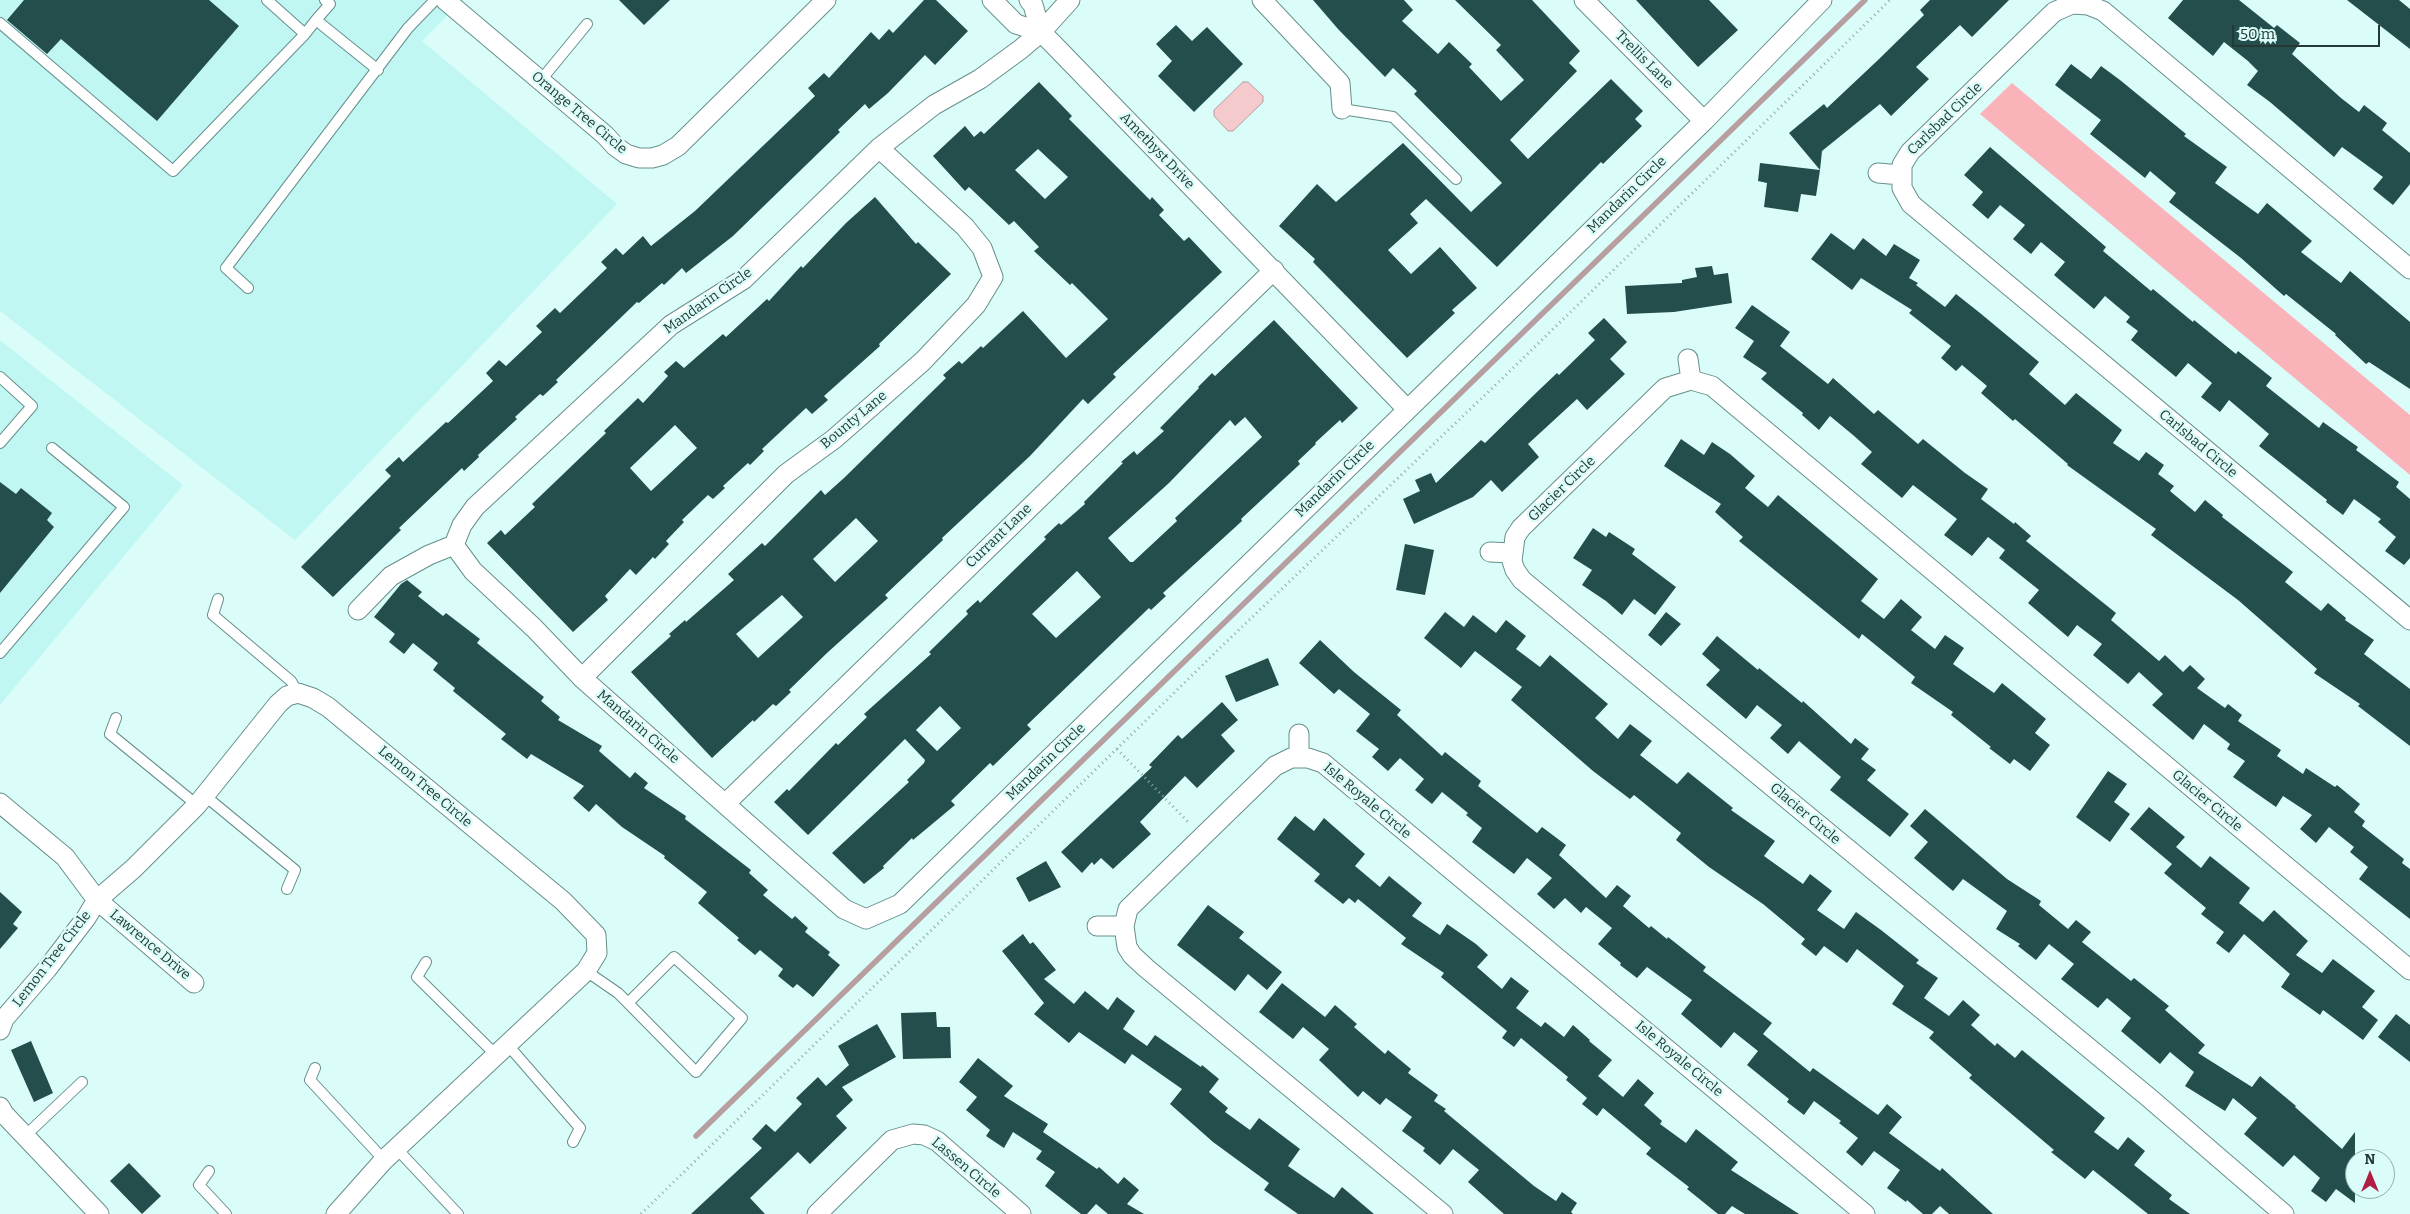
<!DOCTYPE html>
<html>
<head>
<meta charset="utf-8">
<style>
  body { margin:0 }
  #map { position:relative; width:2410px; height:1214px; overflow:hidden; background:#dafdfa; font-family:Bitter,serif }
  canvas { display:block }
  .north { position:absolute; left:2345px; top:1149px; width:50px; height:50px; box-sizing:border-box; background:#dafdfa; border:1px solid #92aeac; border-radius:50%; rotate:0deg; font-size:14px; font-weight:700; line-height:20px; text-align:center; color:#263836 }
  .north::after { content:''; display:block; margin:auto; width:18px; height:22px; background:#b11e43; clip-path:polygon(50% 0,100% 100%,50% 72%,0 100%) }
  .scale { position:absolute; left:2232px; top:25px; width:148px; height:22px; box-sizing:border-box; border:2px solid #263836; border-top:0; padding-left:6px; font-size:15px; line-height:18px; white-space:nowrap; color:#263836; -webkit-text-stroke:4px #dafdfa; paint-order:stroke }
</style>
</head>
<body>
<div id="map">
<canvas width="2410" height="1214"></canvas>
<div class="north">N</div>
<div class="scale">50 m</div>
</div>
<script>
const ctx = document.querySelector('canvas').getContext('2d');
ctx.lineJoin = 'round';
function paint(path, color) { ctx.fillStyle = color; ctx.fill(path, 'evenodd'); }
const toPath = rows => new Path2D(rows.map(r => 'M' + r).join(''));
function strokePath(path, color, width, dash) { ctx.strokeStyle = color; ctx.lineWidth = width; ctx.lineCap = dash ? 'butt' : 'round'; ctx.setLineDash(dash || []); ctx.stroke(path); }
function drawText(font, color, halo, rows, align = 'center') {
  ctx.font = font + ' Bitter,serif'; ctx.lineWidth = 5; ctx.setLineDash([]); ctx.textBaseline = 'middle'; ctx.strokeStyle = halo; ctx.fillStyle = color; for (const [text, x, y, turn = 0] of rows) {
    ctx.save(); ctx.translate(x, y); ctx.rotate((+turn || 0) * Math.PI / 180); ctx.textAlign = isNaN(turn) ? turn : align; if (halo) ctx.strokeText(text, 0, 0); ctx.fillText(text, 0, 0); ctx.restore();
  }
}
paint(toPath([
  [0,0,463,0,422,41,617,204,295,540,0,311],
  [0,340,183,485,0,705]
]), '#c0f7f2');
paint(toPath([
  [2012,83,2410,415,2410,475,1980,114]
]), '#f9b3b9');
const water = toPath([
  [1243,82,1248,82,1263,96,1263,102,1233,131,1228,131,1214,116,1214,110,1243,82]
]);
paint(water, '#f5cacd');
strokePath(water, '#b79ea0', 1);
strokePath(toPath([
  [696,1136,1865,0]
]), '#b79ea0', 5.5);
paint(toPath([
  [24,0,209,0,239,26,157,121,61,39,47,54,7,20],
  [619,0,670,0,644,25],
  [924,0,936,0,968,31,935,65,925,55,888,93,869,109,865,104,838,130,840,132,733,236,686,273,682,268,664,285,662,283,639,303,637,302,556,380,558,382,543,396,540,394,515,417,517,419,478,455,479,457,464,471,462,468,399,528,401,530,333,597,301,567,391,476,385,470,399,457,403,462,446,422,448,423,493,381,486,373,499,360,506,366,542,332,536,326,555,308,560,313,607,268,601,262,616,248,623,255,643,236,651,246,695,211,815,96,808,88,824,73,829,78,871,32,879,40,889,29,893,33],
  [1313,0,1404,0,1413,10,1402,21,1438,54,1449,42,1472,64,1469,67,1501,101,1524,80,1496,50,1501,45,1455,0,1532,0,1580,51,1569,63,1577,71,1510,140,1528,159,1611,79,1643,111,1635,119,1642,126,1603,164,1601,162,1497,267,1426,199,1410,214,1418,223,1388,250,1411,274,1440,247,1477,288,1452,310,1455,313,1407,358,1313,262,1315,259,1279,226,1317,184,1336,202,1403,143,1471,212,1502,183,1414,94,1417,91,1393,68,1385,77,1338,29],
  [1636,0,1709,0,1738,30,1698,67],
  [1930,0,2009,0,1972,37,1960,25,1916,67,1929,79,1891,116,1880,104,1822,151,1820,170,1789,133,1824,104,1827,108,1878,60,1924,15,1920,10],
  [2183,0,2239,0,2274,28,2277,25,2300,43,2292,54,2341,98,2359,112,2364,105,2387,123,2382,130,2410,153,2410,184,2393,205,2373,189,2383,177,2342,147,2334,157,2270,102,2247,85,2258,71,2248,61,2224,42,2213,56,2168,18],
  [2347,0,2399,0,2410,9,2410,49],
  [1176,25,1192,41,1207,27,1243,64,1194,112,1158,76,1172,61,1156,44],
  [2071,64,2091,79,2101,66,2120,80,2186,134,2184,136,2227,167,2215,183,2258,214,2267,203,2312,241,2301,252,2341,283,2350,271,2410,322,2410,389,2369,362,2366,364,2335,335,2336,334,2286,294,2284,296,2241,258,2169,202,2176,193,2150,171,2145,178,2090,134,2101,120,2055,85],
  [1039,82,1072,116,1069,119,1150,200,1152,197,1164,210,1159,215,1184,241,1189,237,1222,272,1113,374,1116,377,1088,404,1083,399,1030,456,942,538,943,540,885,595,888,598,827,653,789,690,791,692,776,706,773,704,754,722,753,720,712,758,631,672,671,636,669,634,685,620,686,622,734,580,728,574,762,543,765,546,821,490,825,495,844,478,946,378,943,375,959,361,962,364,981,346,983,348,1023,311,1066,358,1108,319,1072,283,1070,285,1034,251,1039,247,1014,221,1009,225,969,187,965,191,933,156,965,126,974,137,981,131,984,134],
  [1038,149,1068,177,1045,199,1015,170],
  [856,518,878,541,835,582,813,559],
  [782,595,803,617,758,658,736,634],
  [1990,147,2106,247,2103,251,2151,291,2153,289,2193,322,2194,320,2236,354,2238,351,2272,378,2266,386,2319,428,2323,422,2358,447,2356,450,2399,482,2396,487,2410,499,2410,558,2404,565,2385,551,2396,537,2378,522,2381,519,2354,499,2343,515,2326,502,2327,500,2259,446,2269,434,2255,422,2229,400,2220,412,2201,397,2212,383,2188,363,2176,377,2131,340,2138,331,2126,322,2130,317,2105,296,2094,309,2054,275,2065,262,2041,242,2031,254,2013,239,2025,225,2000,205,1988,219,1972,205,1983,192,1964,175],
  [1760,163,1820,170,1816,196,1801,194,1798,212,1764,207,1767,183,1758,181],
  [875,197,916,244,918,242,951,274,879,344,880,346,824,396,828,400,812,414,806,408,762,449,764,451,750,465,748,463,723,486,725,488,713,499,708,495,682,520,684,522,666,541,669,544,655,559,653,557,636,575,630,569,605,596,608,600,573,632,487,543,501,530,505,535,535,507,532,504,606,433,604,431,638,398,643,403,668,376,664,372,676,361,684,368,723,334,726,337,767,299,769,301,801,266,803,268,846,223],
  [675,425,697,448,651,491,630,468],
  [1831,233,1854,250,1863,238,1886,256,1894,244,1920,260,1909,278,1918,283,1916,285,1945,307,1956,294,1980,313,2039,362,2029,374,2065,405,2076,393,2122,430,2113,443,2139,461,2146,452,2164,465,2158,474,2174,486,2170,491,2195,512,2205,500,2223,515,2222,517,2293,572,2285,582,2321,611,2328,603,2346,618,2345,620,2374,640,2364,654,2410,689,2410,746,2358,706,2360,704,2314,673,2317,669,2238,600,2151,535,2156,529,2067,465,2068,464,2015,419,2013,421,1981,393,1987,386,1962,365,1956,371,1941,358,1951,346,1909,313,1912,310,1861,278,1852,290,1811,259],
  [1712,266,1714,275,1728,273,1732,303,1674,312,1627,314,1625,286,1682,283,1682,280,1697,277,1695,268],
  [1752,305,1790,332,1780,346,1828,384,1833,378,1874,414,1878,410,1918,444,1923,439,1965,473,1988,489,1981,499,2014,524,2015,522,2031,536,2026,541,2116,613,2111,620,2159,661,2165,655,2183,672,2190,665,2205,679,2197,688,2225,708,2228,704,2242,715,2238,721,2281,750,2277,756,2303,774,2306,768,2335,787,2337,785,2360,804,2354,812,2365,821,2362,826,2404,859,2402,863,2410,869,2410,919,2359,879,2368,867,2350,852,2354,847,2329,827,2316,843,2300,829,2312,815,2283,796,2276,807,2233,777,2245,761,2227,749,2230,744,2204,724,2193,740,2152,705,2163,694,2139,672,2128,684,2093,655,2102,644,2077,625,2068,637,2028,603,2039,590,1999,558,2005,550,1988,537,1972,556,1944,535,1957,519,1913,485,1902,498,1861,464,1872,452,1853,435,1830,416,1819,430,1802,415,1803,413,1761,379,1767,373,1743,357,1754,341,1735,328],
  [1604,318,1627,342,1610,359,1625,374,1587,410,1577,399,1528,444,1539,457,1502,492,1491,480,1473,497,1414,524,1403,499,1420,491,1415,480,1431,473,1436,483,1481,440,1485,443,1537,392,1557,373,1559,375,1595,340,1588,333],
  [1274,320,1358,408,1342,423,1340,420,1315,443,1316,444,1298,461,1300,464,1241,519,1242,521,1163,593,1166,596,1151,610,1149,608,1027,725,1031,729,993,766,990,763,951,801,955,805,913,840,912,838,883,866,884,868,864,884,832,853,909,782,907,780,924,763,925,760,905,739,808,835,774,802,787,789,789,791,836,743,838,745,867,717,864,714,931,654,929,652,968,614,966,611,978,600,980,603,1046,539,1044,537,1059,523,1061,525,1085,504,1084,502,1123,463,1121,462,1134,451,1137,455,1164,431,1160,428,1199,388,1198,387,1212,373,1215,376],
  [1245,417,1262,437,1175,518,1177,521,1133,562,1130,562,1108,538,1169,483,1230,420,1235,426],
  [1077,571,1101,597,1056,638,1032,614],
  [940,706,961,728,937,751,916,730],
  [1681,439,1704,455,1712,442,1730,454,1755,476,1745,488,1768,507,1778,495,1878,579,1861,601,1884,619,1901,599,1922,617,1911,630,1935,649,1945,635,1964,648,1953,664,1994,693,2002,683,2046,719,2035,733,2050,745,2030,771,2014,759,2010,764,1989,748,1991,747,1951,715,1953,712,1911,683,1915,677,1862,634,1859,639,1739,541,1743,537,1715,512,1721,504,1664,466],
  [0,482,16,494,21,488,52,513,47,520,54,527,0,593],
  [1593,528,1606,537,1609,532,1635,549,1632,554,1676,587,1655,615,1634,599,1622,615,1606,601,1582,585,1592,570,1573,558],
  [1405,544,1434,550,1425,595,1396,590],
  [407,580,422,592,418,596,443,616,446,613,480,639,477,643,544,697,541,701,560,717,558,720,602,746,599,751,630,778,635,772,648,783,644,788,686,816,685,819,751,870,749,873,768,890,763,895,792,919,795,916,808,928,805,932,830,952,828,955,840,965,813,997,797,984,793,988,778,976,783,969,760,950,755,955,737,940,739,938,698,903,707,892,664,858,665,856,622,827,596,804,589,812,573,798,584,786,531,754,527,759,501,739,506,734,453,691,455,688,433,670,438,663,413,643,404,654,389,642,395,634,374,617,401,584],
  [1445,612,1464,627,1473,615,1496,633,1506,620,1526,636,1516,649,1540,667,1550,655,1608,704,1595,718,1618,739,1630,724,1652,741,1640,755,1677,784,1688,772,1733,808,1731,810,1775,841,1764,856,1803,884,1810,874,1832,891,1817,910,1844,929,1856,912,1881,930,1919,960,1916,963,1938,978,1924,998,1949,1016,1963,1000,1980,1015,1971,1025,1995,1046,1997,1043,2015,1058,2022,1050,2105,1118,2094,1132,2118,1150,2128,1137,2145,1151,2134,1165,2172,1195,2169,1199,2190,1214,2148,1214,2093,1170,2085,1179,2051,1152,2054,1150,1969,1078,1972,1075,1929,1038,1934,1032,1892,1004,1904,986,1857,949,1847,963,1824,946,1816,956,1801,944,1805,939,1763,904,1709,867,1676,840,1681,833,1634,795,1630,799,1593,771,1511,700,1522,687,1475,651,1461,668,1424,638],
  [1666,612,1681,624,1661,646,1648,635],
  [1717,636,1758,670,1759,668,1802,703,1803,701,1851,744,1855,738,1869,749,1861,759,1876,770,1867,780,1909,814,1890,837,1830,790,1841,777,1799,741,1788,754,1770,738,1782,725,1757,705,1746,719,1706,685,1720,670,1702,654],
  [1320,640,1354,672,1401,710,1397,715,1442,756,1445,752,1481,781,1478,786,1537,833,1542,827,1566,845,1559,855,1606,898,1617,885,1631,896,1623,906,1649,928,1651,926,1667,939,1668,937,1706,967,1703,971,1772,1023,1763,1034,1810,1072,1813,1068,1878,1115,1887,1104,1902,1117,1889,1133,1940,1171,1942,1168,1993,1214,1949,1214,1940,1206,1932,1214,1923,1214,1907,1200,1906,1202,1887,1188,1900,1170,1874,1151,1862,1166,1846,1152,1858,1138,1839,1123,1841,1121,1814,1101,1804,1115,1787,1102,1789,1099,1747,1065,1758,1051,1734,1032,1721,1048,1681,1014,1692,1000,1647,967,1637,978,1620,965,1621,963,1598,944,1612,928,1586,907,1581,913,1565,898,1554,909,1537,894,1552,878,1527,858,1514,874,1472,842,1482,828,1466,815,1468,813,1442,792,1432,804,1415,790,1424,779,1400,758,1388,771,1372,757,1379,749,1356,731,1370,714,1339,689,1334,694,1299,663],
  [1268,658,1279,685,1236,702,1225,676],
  [1222,702,1238,720,1221,735,1235,751,1197,788,1185,776,1140,822,1151,834,1113,869,1101,858,1094,865,1092,862,1082,873,1061,852,1152,767,1149,765,1178,735,1182,739],
  [2108,771,2127,784,2114,802,2130,814,2110,842,2076,817],
  [2149,807,2185,837,2176,847,2201,868,2210,856,2250,888,2239,903,2263,922,2274,910,2308,941,2296,955,2322,973,2333,959,2375,991,2362,1007,2378,1020,2363,1040,2323,1010,2320,1015,2281,987,2290,974,2244,934,2229,953,2216,943,2224,932,2201,914,2206,908,2164,873,2172,864,2130,829],
  [1925,809,2007,879,2041,901,2039,905,2068,929,2076,920,2091,932,2082,942,2131,981,2134,978,2169,1006,2165,1010,2205,1045,2198,1053,2252,1087,2260,1076,2296,1106,2295,1107,2342,1149,2355,1132,2355,1203,2336,1189,2326,1202,2311,1191,2320,1178,2294,1155,2283,1167,2244,1134,2257,1118,2233,1098,2225,1111,2185,1086,2194,1072,2170,1052,2160,1064,2121,1031,2131,1018,2107,998,2098,1008,2061,979,2074,964,2049,944,2036,960,2018,946,2020,944,1996,929,2007,911,1963,879,1953,891,1914,858,1928,842,1910,826],
  [1295,816,1314,831,1324,818,1365,854,1355,866,1380,887,1389,876,1422,903,1412,916,1440,935,1447,924,1476,944,1488,955,1477,967,1502,989,1511,977,1529,991,1516,1008,1541,1027,1545,1022,1564,1037,1573,1025,1590,1040,1589,1041,1612,1060,1598,1076,1623,1097,1638,1079,1654,1093,1644,1105,1662,1121,1660,1124,1686,1143,1696,1129,1738,1162,1731,1170,1799,1214,1745,1214,1732,1206,1725,1214,1718,1214,1687,1189,1689,1187,1646,1154,1651,1148,1603,1108,1597,1116,1582,1104,1587,1098,1566,1080,1568,1077,1521,1038,1514,1047,1502,1038,1507,1031,1441,977,1444,973,1401,944,1406,938,1358,899,1355,903,1349,898,1343,904,1314,881,1320,874,1277,839],
  [1046,861,1061,887,1029,902,1016,878],
  [0,892,22,912,13,924,18,928,0,949],
  [1208,905,1244,932,1239,938,1282,972,1267,990,1248,974,1235,991,1177,945],
  [1023,934,1030,944,1033,942,1056,970,1044,979,1074,1004,1085,991,1108,1010,1117,997,1135,1011,1123,1029,1147,1046,1155,1035,1201,1067,1202,1065,1219,1079,1209,1092,1228,1108,1225,1112,1250,1130,1259,1118,1300,1149,1288,1166,1334,1198,1342,1187,1374,1214,1298,1214,1264,1190,1269,1183,1213,1142,1170,1104,1182,1089,1132,1054,1125,1064,1079,1032,1069,1043,1034,1014,1044,1003,1002,951],
  [1282,983,1325,1017,1335,1005,1357,1024,1354,1027,1385,1054,1388,1050,1411,1069,1408,1073,1438,1095,1434,1101,1446,1109,1444,1111,1534,1186,1556,1201,1562,1192,1577,1203,1571,1212,1573,1214,1504,1214,1468,1182,1479,1170,1453,1149,1440,1165,1423,1151,1425,1148,1402,1131,1412,1117,1386,1098,1380,1105,1363,1091,1358,1097,1319,1060,1329,1049,1303,1027,1293,1039,1259,1012],
  [936,1012,937,1027,950,1027,951,1058,903,1059,901,1013],
  [2396,1014,2410,1025,2410,1062,2378,1037],
  [877,1024,896,1057,842,1087,853,1100,836,1116,847,1128,810,1164,798,1152,750,1198,765,1214,691,1214,762,1148,752,1139,766,1124,775,1132,802,1104,796,1098,818,1077,826,1086,849,1065,838,1046],
  [31,1041,53,1093,34,1102,11,1050],
  [978,1058,1013,1086,1004,1096,1048,1124,1043,1132,1097,1169,1099,1167,1118,1184,1124,1177,1139,1190,1127,1204,1144,1214,1108,1214,1096,1204,1087,1214,1081,1214,1045,1186,1055,1172,1036,1159,1042,1151,1013,1132,1004,1148,986,1136,990,1130,966,1110,977,1097,959,1082],
  [129,1163,161,1196,142,1214,110,1181]
]), '#234e4b');
const service = toPath([
  [267,0,305,34],
  [325,0,330,4,316,20,378,70],
  [0,23,173,171,305,34,316,20],
  [541,80,587,24],
  [1342,109,1393,117,1456,179],
  [248,288,226,268,408,28,435,0],
  [0,377,32,406,0,443],
  [218,599,213,615,291,681,298,693],
  [0,653,124,507,52,448],
  [116,718,110,734,197,805],
  [204,795,295,870,287,889],
  [426,962,417,977,495,1054],
  [586,971,618,993,628,1003,696,1072,742,1018,674,957,628,1003],
  [507,1044,580,1128,573,1142],
  [315,1068,310,1080,384,1160],
  [25,1136,82,1082],
  [397,1149,458,1214],
  [209,1171,199,1185,226,1214]
]);
const minor = toPath([
  [445,0,605,135,615,146,626,154,639,158,652,158,663,155,678,146,826,0],
  [992,0,1016,24,1041,32],
  [1029,0,1033,5,1041,32,1054,45,1407,409],
  [1070,0,1041,32,1021,49,980,79,934,105,879,148,744,279,671,325,475,507,462,525,454,545,473,571,534,628,582,678,844,909,866,919,900,904,1704,121,1822,0],
  [1262,0,1340,83,1342,109],
  [1584,0,1704,121],
  [1878,173,1901,175],
  [2410,269,2103,11,2088,5,2072,4,2054,12,1910,152,1902,165,1902,188,1911,204,2410,620],
  [1688,359,1691,380],
  [1490,552,1512,553],
  [358,610,391,576,429,555,454,545],
  [582,678,786,474,834,439,923,361,976,305,993,277,982,248,965,227,879,148],
  [1299,734,1299,757],
  [0,803,65,857,97,900,194,983],
  [725,804,1274,270],
  [1097,926,1124,926],
  [0,1030,4,1019,47,969,86,918,97,900,133,869,197,805,278,704,287,696,298,693,313,698,328,707,563,901,596,935,597,953,586,971,384,1160,336,1214],
  [0,1107,4,1114,99,1214],
  [817,1214,892,1140,913,1134,924,1135,937,1141,1021,1214],
  [1443,1214,1146,968,1132,955,1127,947,1124,926,1128,909,1275,766,1291,758,1308,758,1323,763,1865,1214],
  [2284,1214,2147,1096,1522,580,1515,570,1512,561,1515,537,1521,528,1665,388,1691,380,1712,386,2410,970]
]);
strokePath(service, '#668f8c', 12);
strokePath(minor, '#668f8c', 21);
strokePath(toPath([
  [1117,749,1190,824],
  [641,1214,1222,646,1507,374,1890,0]
]), '#8eaaa7', 3, [1, 4]);
strokePath(service, '#fff', 10);
strokePath(minor, '#fff', 19);
drawText('14px', '#263836', '#dafdfa', [
  ["Trellis Lane",1644,60,45],
  ["Orange Tree Circle",579,113,40],
  ["Carlsbad Circle",1945,119,-44],
  ["Amethyst Drive",1157,151,46],
  ["Mandarin Circle",1627,195,-44],
  ["Mandarin Circle",708,301,-35],
  ["Bounty Lane",854,420,-40],
  ["Carlsbad Circle",2198,444,40],
  ["Mandarin Circle",1335,479,-44],
  ["Glacier Circle",1562,489,-44],
  ["Currant Lane",999,536,-44],
  ["Mandarin Circle",638,727,41],
  ["Mandarin Circle",1046,762,-44],
  ["Lemon Tree Circle",425,787,40],
  ["Isle Royale Circle",1367,801,40],
  ["Glacier Circle",2207,801,40],
  ["Glacier Circle",1805,814,40],
  ["Lawrence Drive",150,945,40],
  ["Lemon Tree Circle",52,959,-52],
  ["Isle Royale Circle",1679,1059,40],
  ["Lassen Circle",966,1168,40]
]);
</script>
</body>
</html>
